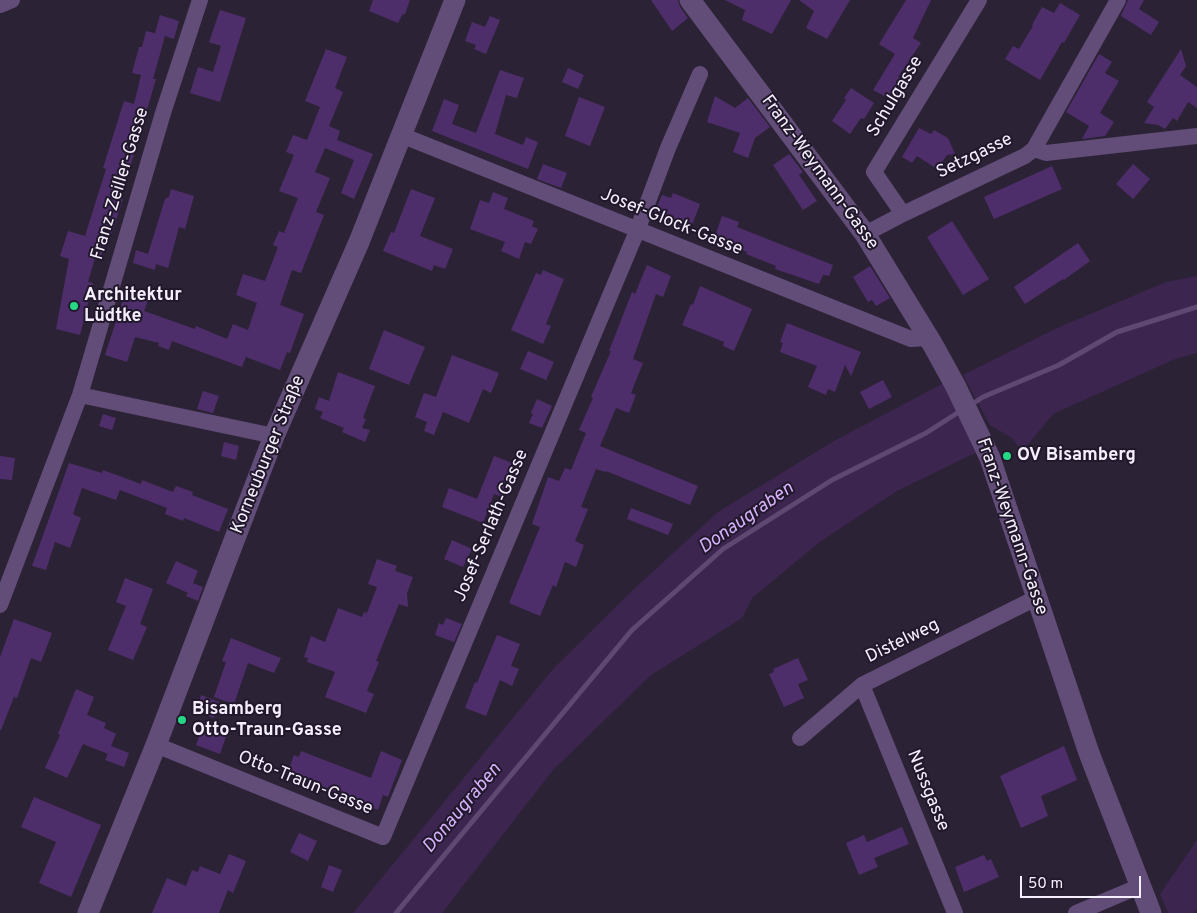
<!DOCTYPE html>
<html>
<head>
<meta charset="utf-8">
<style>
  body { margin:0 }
  #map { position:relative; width:1197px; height:913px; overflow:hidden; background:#2c2236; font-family:Overpass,sans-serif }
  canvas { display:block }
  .scale { position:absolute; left:1020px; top:876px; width:121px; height:22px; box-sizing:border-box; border:2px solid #f5effd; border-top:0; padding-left:6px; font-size:15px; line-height:18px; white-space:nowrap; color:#f5effd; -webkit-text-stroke:4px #22182c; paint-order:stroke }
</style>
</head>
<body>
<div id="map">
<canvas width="1197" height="913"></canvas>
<div class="scale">50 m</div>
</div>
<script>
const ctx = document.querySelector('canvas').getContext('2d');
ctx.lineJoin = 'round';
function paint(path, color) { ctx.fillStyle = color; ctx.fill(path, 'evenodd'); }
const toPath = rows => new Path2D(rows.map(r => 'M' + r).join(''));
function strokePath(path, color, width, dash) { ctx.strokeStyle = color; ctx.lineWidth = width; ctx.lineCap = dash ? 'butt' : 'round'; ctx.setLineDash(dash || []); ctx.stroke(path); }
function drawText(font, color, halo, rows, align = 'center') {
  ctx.font = font + ' Overpass,sans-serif'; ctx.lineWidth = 4; ctx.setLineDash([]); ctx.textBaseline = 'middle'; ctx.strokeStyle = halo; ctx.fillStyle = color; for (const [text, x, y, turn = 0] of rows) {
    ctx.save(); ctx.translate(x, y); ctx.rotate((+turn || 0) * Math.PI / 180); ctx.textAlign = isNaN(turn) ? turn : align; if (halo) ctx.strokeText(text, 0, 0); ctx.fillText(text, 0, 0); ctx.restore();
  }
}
paint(toPath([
  [1197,276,1197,353,1175,359,1053,414,1022,452,1012,438,990,425,963,375,1055,329,1166,282],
  [944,383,977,452,897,491,821,541,752,598,742,618,651,675,553,770,442,913,353,913,553,669,634,589,718,512,834,441],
  [1197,840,1197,909,1194,913,1168,913,1160,894]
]), '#3c2650');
strokePath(toPath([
  [969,406,983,397,1059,365,1117,332,1197,307],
  [396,913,632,630,723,549,832,480,926,433,962,410]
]), '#5f4872', 5);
paint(toPath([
  [373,0,410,0,405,14,402,15,398,23,369,11],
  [651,0,678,0,680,7,688,18,672,31],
  [725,0,791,0,772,34,742,20,745,10],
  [799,0,850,0,827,39,806,28,814,11],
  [906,0,931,0,913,38,921,43,898,77,907,82,896,102,873,90,895,54,879,44],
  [1128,0,1144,0,1139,9,1159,22,1151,35,1121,16],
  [1060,3,1080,15,1064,43,1062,42,1040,80,1005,59,1013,46,1019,49,1033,26,1032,25,1042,7,1054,13],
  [220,10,246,18,220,102,190,93,198,67,213,72,221,46,209,42],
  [160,15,179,21,174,39,165,36,153,79,156,79,121,198,123,199,111,235,107,233,102,254,95,258,88,282,93,283,80,335,56,329,69,259,60,256,68,231,85,236,106,169,103,168,124,101,134,104,141,75,132,73,139,47,142,47,146,31,158,34,155,33],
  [490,16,500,20,486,54,474,49,476,45,465,41,472,22,485,27],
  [326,49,347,57,335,88,343,92,329,126,340,131,337,140,373,154,354,199,341,193,354,160,325,148,315,172,330,178,316,212,324,215,301,273,292,270,280,305,304,314,290,353,287,352,280,370,246,357,242,367,172,341,169,350,158,346,159,343,135,337,127,362,105,355,127,287,150,295,144,311,195,329,196,326,227,339,233,324,248,330,257,303,236,295,243,274,265,281,278,247,273,245,279,231,284,233,298,198,279,191,294,155,286,152,293,135,307,140,320,107,305,101],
  [1181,49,1186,66,1180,75,1197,87,1197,108,1188,102,1177,121,1173,118,1165,129,1158,125,1144,123,1154,107,1147,102],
  [1099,54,1112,62,1105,73,1119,81,1100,113,1114,122,1105,136,1082,139,1089,126,1066,112],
  [568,68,584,75,578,89,562,82],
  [500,70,524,78,517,98,506,95,495,134,523,145,526,137,538,142,528,169,432,131,444,99,459,105,452,124,476,133],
  [851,88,874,103,864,119,861,118,850,134,832,121,846,100,844,98],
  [715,96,735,108,748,98,770,127,755,138,748,158,733,152,740,133,707,122],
  [579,97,605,107,590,146,565,136],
  [919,128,931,134,934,130,948,138,955,154,947,155,937,169,917,156,912,163,902,157],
  [789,154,803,172,799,175,817,201,803,210,773,165],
  [543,164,567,173,561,188,537,179],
  [1133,164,1150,179,1133,199,1116,184],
  [1052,166,1062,189,994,219,984,197],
  [171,189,194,196,185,229,179,227,168,268,156,264,155,270,133,263,136,250,148,254,165,199,169,197],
  [411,189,435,198,420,236,453,249,445,269,434,265,432,271,383,251,391,232,394,233],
  [493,192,508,198,504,209,534,221,532,226,538,229,531,244,525,242,519,259,501,251,505,242,470,229,480,200,489,203],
  [673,193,700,204,692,225,689,223,685,232,661,223,663,219,653,216,662,195,671,198],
  [722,216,739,222,737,227,833,265,829,276,823,275,819,284,775,269,776,266,746,254,747,252,714,239],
  [952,221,989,279,963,295,927,237],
  [1078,243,1090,261,1064,280,1063,279,1025,304,1014,287],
  [647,265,671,276,663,297,656,294,633,359,643,363,631,393,636,395,629,413,616,408,600,446,698,486,690,505,606,471,606,472,596,469,581,507,588,509,575,541,584,545,576,567,565,562,556,587,553,585,540,616,509,603,540,527,532,524,548,477,559,481,565,468,571,470,586,433,579,430,593,398,591,397,611,351,609,351,632,292,635,294],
  [870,266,890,298,876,306,872,300,868,302,853,277],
  [543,270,564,279,546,324,551,326,543,344,511,330,536,273,541,275],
  [700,286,752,309,734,351,723,346,724,342,682,325,691,304,693,305],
  [787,323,861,352,851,376,845,365,835,392,828,389,826,395,808,387,817,366,780,352,783,343,780,342],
  [384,330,425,347,409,385,369,369],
  [528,351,554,362,546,380,520,369],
  [452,355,499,373,491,393,483,389,469,423,443,412,434,435,424,431,427,422,415,417,424,393,436,397],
  [338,372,375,386,363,418,366,419,362,428,370,430,365,442,342,432,344,428,320,418,323,412,315,409,319,397,329,401],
  [883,380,892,397,869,409,860,392],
  [203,391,219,396,213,413,197,409],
  [537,399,552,406,542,428,529,423,533,414,531,413],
  [103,414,116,418,112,430,99,426],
  [224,442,239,446,236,460,221,456],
  [0,456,15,458,12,480,0,479],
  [494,456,515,464,502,497,494,494,483,523,442,507,449,488,477,499],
  [69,463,102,473,103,470,141,484,142,480,173,492,176,486,193,492,192,495,228,509,219,532,184,518,183,521,165,514,167,508,120,490,116,500,82,488,73,514,81,518,70,548,55,542,46,570,32,566],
  [631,508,673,524,668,535,627,519],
  [452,540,472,549,463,567,444,559],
  [377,559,397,566,395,571,413,577,407,593,408,607,399,604,376,661,379,662,367,691,374,694,366,713,325,697,335,672,307,662,308,658,304,657,311,636,325,642,338,608,362,617,364,612,367,613,377,587,368,584],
  [176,561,198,571,193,583,203,587,198,601,186,596,188,593,166,583],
  [125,578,153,589,140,624,147,627,133,660,108,650,126,606,116,602],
  [446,618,462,624,454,642,435,635,439,623,443,625],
  [14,619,52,633,41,662,31,658,17,698,14,697,1,730,0,730,0,657],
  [497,635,520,644,511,666,519,669,512,686,500,680,486,716,465,708,475,682,477,683],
  [231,638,281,658,274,673,248,663,234,704,214,697,226,662,222,661],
  [798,658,808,680,798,684,804,698,784,707,769,674,774,672,773,669],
  [76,689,94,697,87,715,106,723,104,728,116,734,111,746,129,753,124,767,105,760,109,751,108,754,83,744,67,778,45,768,60,735,58,734],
  [201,695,219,702,214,718,196,711],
  [204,722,228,731,220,754,196,745],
  [1064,746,1077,780,1041,796,1048,816,1021,828,1000,776],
  [301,751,371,778,381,751,402,760,388,797,383,795,378,810,347,798,346,800,320,790,287,774,294,755,299,757],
  [34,797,101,825,71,897,39,883,56,842,21,827],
  [902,827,909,844,874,858,878,867,859,875,846,843,864,835,867,842],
  [299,833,317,841,308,861,290,852],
  [229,854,246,861,233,893,228,890,219,913,152,913,167,878,186,886,192,870,198,872,200,866,220,874],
  [984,855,987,861,991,859,999,877,964,892,955,867],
  [329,865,342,870,333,892,321,887]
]), '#4e2e6a');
strokePath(toPath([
  [0,5,12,0],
  [401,135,911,339,929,338],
  [1034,149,1046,153,1197,136],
  [903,214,874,172,979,0],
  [865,234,903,214,1025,156,1034,149,1118,0],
  [80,395,274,436],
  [0,605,80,395,163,113,200,0],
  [862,685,955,913],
  [800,738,862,685,1036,598],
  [156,745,383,837,637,231,668,148,700,74],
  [1076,913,1140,886]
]), '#624c78', 16);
strokePath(toPath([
  [690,0,865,234,933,345,955,385,990,458,1089,753,1151,913],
  [88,913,156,745,274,436,359,242,455,0]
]), '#624c78', 21);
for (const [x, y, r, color] of [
  [74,306,5,"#26d886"],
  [1007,456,5,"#26d886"],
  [182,720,5,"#26d886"]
]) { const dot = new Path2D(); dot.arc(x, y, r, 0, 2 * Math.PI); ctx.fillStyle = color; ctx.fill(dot); strokePath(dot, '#22182c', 2); }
drawText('18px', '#f5effd', '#22182c', [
  ["Schulgasse",896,97,-59],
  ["Setzgasse",975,157,-26],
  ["Franz-Weymann-Gasse",819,173,54],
  ["Franz-Zeiller-Gasse",121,184,-73],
  ["Josef-Glock-Gasse",671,223,22],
  ["Korneuburger Straße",269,455,-68],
  ["Josef-Serlath-Gasse",492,526,-67],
  ["Franz-Weymann-Gasse",1011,527,71],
  ["Distelweg",903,642,-26],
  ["Otto-Traun-Gasse",305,784,22],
  ["Nussgasse",927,791,68]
]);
drawText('bold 18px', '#f5effd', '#22182c', [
  ["Architektur",84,296],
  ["Lüdtke",84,317],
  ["OV Bisamberg",1017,456],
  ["Bisamberg",192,710],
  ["Otto-Traun-Gasse",192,731]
], 'left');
drawText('italic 19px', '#d5b1fa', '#22182c', [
  ["Donaugraben",747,519,-35],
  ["Donaugraben",463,809,-50]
]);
</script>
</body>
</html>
